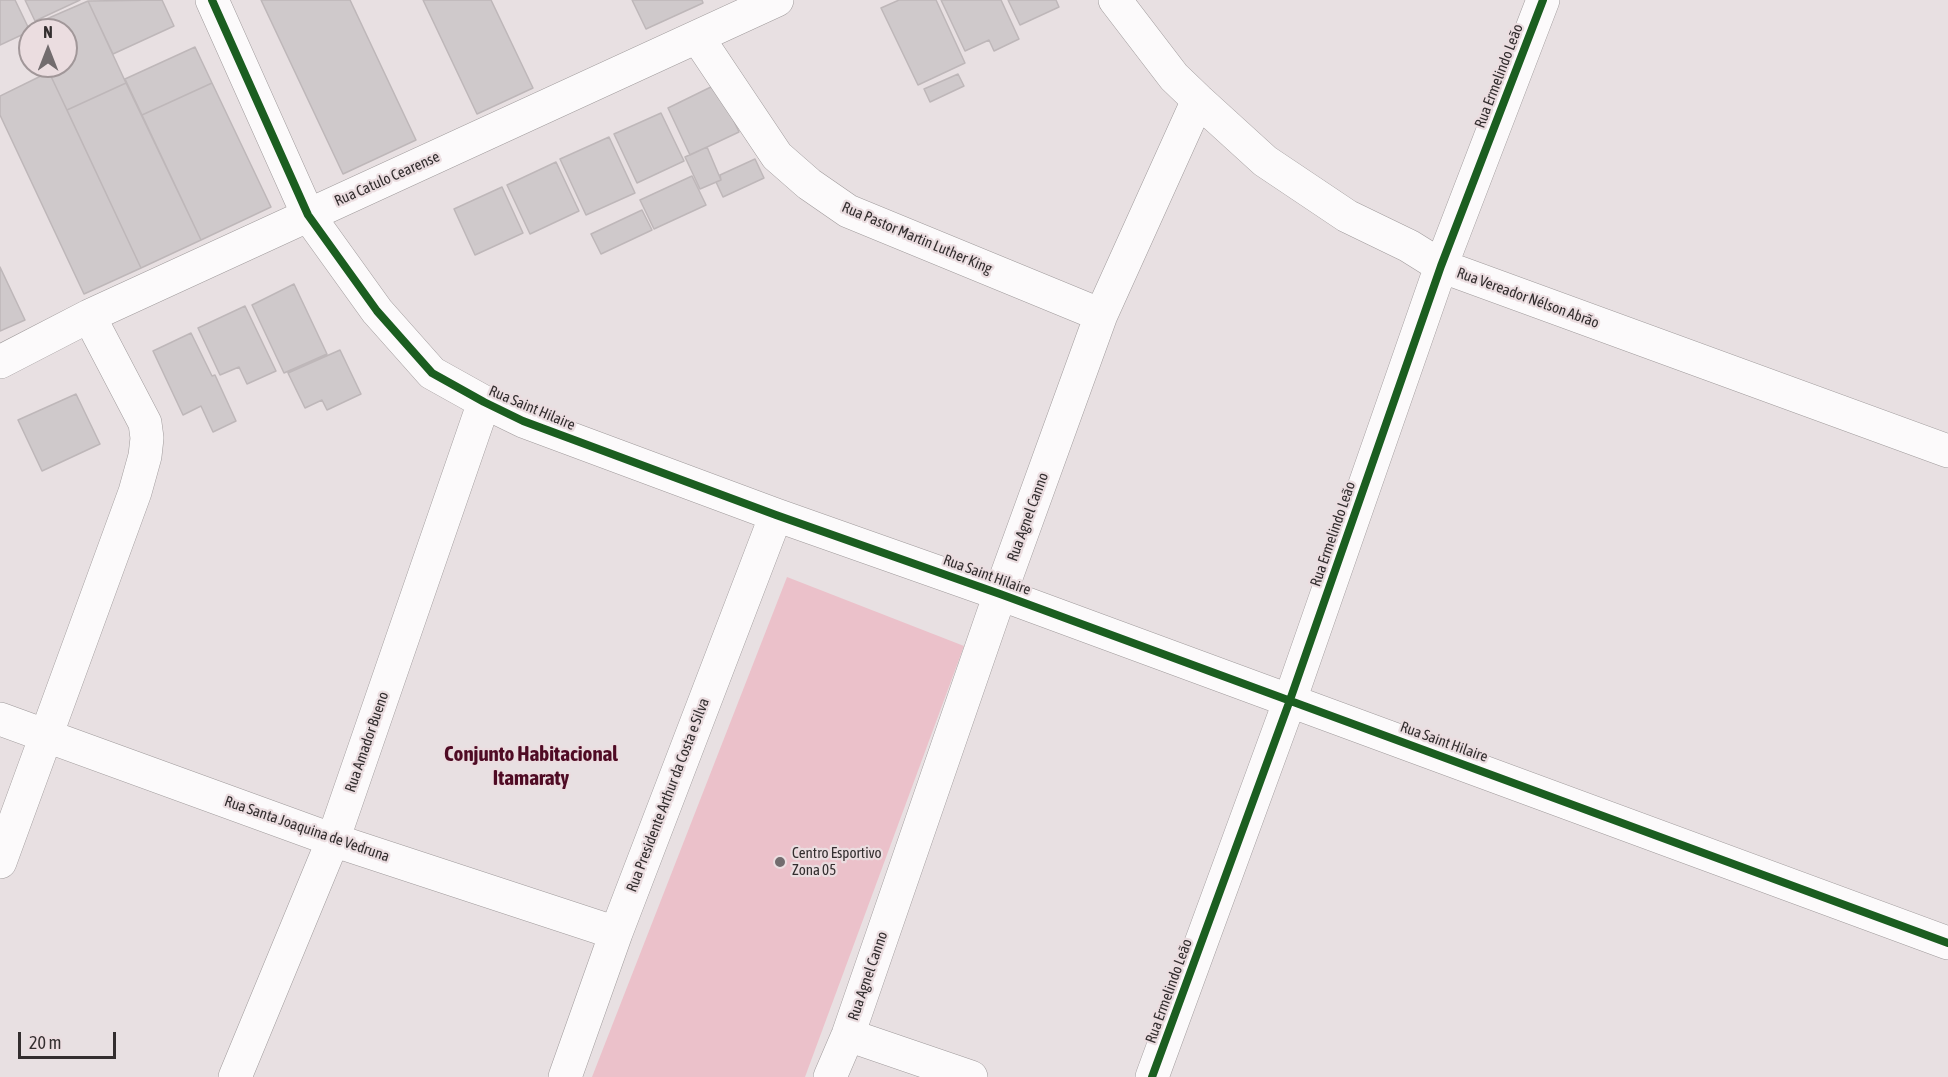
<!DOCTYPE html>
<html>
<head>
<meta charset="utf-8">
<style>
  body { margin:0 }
  #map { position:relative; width:1948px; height:1077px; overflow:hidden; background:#e8e0e2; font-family:"Asap Condensed",sans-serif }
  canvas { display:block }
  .north { position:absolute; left:18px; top:18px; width:60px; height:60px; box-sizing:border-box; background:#ebdde0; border:2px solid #a19799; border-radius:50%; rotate:0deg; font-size:16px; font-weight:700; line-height:24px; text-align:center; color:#332e2f }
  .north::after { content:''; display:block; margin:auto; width:21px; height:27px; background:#726c6e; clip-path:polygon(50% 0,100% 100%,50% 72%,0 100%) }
  .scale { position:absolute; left:18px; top:1032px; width:98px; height:27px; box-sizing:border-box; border:3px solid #332e2f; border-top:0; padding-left:8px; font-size:18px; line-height:21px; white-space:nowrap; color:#332e2f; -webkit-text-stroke:4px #ebdde0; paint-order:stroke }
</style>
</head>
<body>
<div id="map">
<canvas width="1948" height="1077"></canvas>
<div class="north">N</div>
<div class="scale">20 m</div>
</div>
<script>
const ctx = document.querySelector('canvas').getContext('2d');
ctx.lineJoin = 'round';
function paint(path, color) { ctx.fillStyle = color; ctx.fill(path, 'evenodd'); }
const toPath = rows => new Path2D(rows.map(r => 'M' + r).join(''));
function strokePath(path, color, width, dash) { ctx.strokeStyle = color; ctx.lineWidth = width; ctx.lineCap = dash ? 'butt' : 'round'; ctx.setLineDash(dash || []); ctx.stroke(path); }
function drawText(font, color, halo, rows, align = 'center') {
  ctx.font = font + ' "Asap Condensed",sans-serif'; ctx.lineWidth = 4.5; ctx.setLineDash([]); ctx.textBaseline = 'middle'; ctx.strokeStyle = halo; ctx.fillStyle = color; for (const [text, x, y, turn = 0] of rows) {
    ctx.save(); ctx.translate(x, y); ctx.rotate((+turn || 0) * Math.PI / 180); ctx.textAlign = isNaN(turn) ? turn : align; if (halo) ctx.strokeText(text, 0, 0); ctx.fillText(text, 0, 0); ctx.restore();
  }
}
paint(toPath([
  [787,577,964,646,805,1077,592,1077]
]), '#ebc1ca');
const building = toPath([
  [0,0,15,0,30,31,0,45,0,0],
  [25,0,80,0,35,21,25,0],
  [162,0,174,26,113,54,88,1,162,0],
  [261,0,350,0,416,140,343,174,261,0],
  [423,0,491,0,533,88,477,114,423,0],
  [632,0,702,0,703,3,646,29,632,0],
  [899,0,936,0,965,63,918,85,881,8,899,0],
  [941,0,1001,0,1019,39,994,51,989,40,965,51,941,0],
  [1008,0,1056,0,1059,7,1020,25,1008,0],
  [88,1,126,83,67,110,46,66,66,66,66,30,30,31,28,27,88,1],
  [195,47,212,83,142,115,125,79,195,47],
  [49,72,141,268,84,294,0,115,0,96,49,72],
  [958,74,964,86,930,102,924,89,958,74],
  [126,83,201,240,141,268,67,110,126,83],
  [212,83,271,207,201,240,142,115,212,83],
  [717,84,739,132,690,155,668,108,717,84],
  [661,113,684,161,637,183,614,134,661,113],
  [609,137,635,193,586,215,560,159,609,137],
  [707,147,721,180,700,189,685,157,707,147],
  [755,159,764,178,723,197,716,182,721,180,720,175,755,159],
  [556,162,579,211,530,234,507,185,556,162],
  [692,176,706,205,654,229,640,200,692,176],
  [502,187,523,233,475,255,454,209,502,187],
  [642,210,652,230,601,254,591,234,642,210],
  [0,267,25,320,0,331,0,267],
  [294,284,327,354,284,373,252,305,294,284],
  [245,306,276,371,247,384,239,367,220,375,198,328,245,306],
  [191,333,212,376,215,375,236,421,213,432,201,406,183,415,153,351,191,333],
  [340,350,361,394,327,410,322,400,305,408,288,373,340,350],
  [76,394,100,444,42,471,18,420,76,394]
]);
paint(building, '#cfc9cb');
strokePath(building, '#beb7b9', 1.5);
const minor = toPath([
  [212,0,308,215,377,311,432,373,484,402,523,421,776,515,1000,594,1948,943],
  [1115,0,1174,77,1198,100,1265,161,1347,216,1409,246,1441,266,1948,451],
  [698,38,777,156,809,184,848,211,1101,315],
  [0,362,89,316,777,0],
  [0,719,333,840,616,933],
  [0,862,135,492,145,456,147,438,145,423,89,316],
  [848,1035,971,1077],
  [235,1077,333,840,484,402],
  [565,1077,616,933,776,515],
  [830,1077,848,1035,1000,594,1101,315,1198,100],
  [1152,1077,1290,700,1441,266,1543,0]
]);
strokePath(minor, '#9f9a9b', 34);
strokePath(minor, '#fcfafb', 33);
strokePath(toPath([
  [212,0,308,215,377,311,432,373,484,402,523,421,776,515,1000,594,1948,943],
  [1152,1077,1290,700,1441,266,1543,0]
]), '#1b5e20', 8);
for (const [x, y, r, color] of [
  [780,862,6,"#726c6e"]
]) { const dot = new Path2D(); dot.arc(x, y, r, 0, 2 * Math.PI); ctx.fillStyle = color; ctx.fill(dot); strokePath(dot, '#ebdde0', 2); }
drawText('15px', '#332e2f', '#ebdde0', [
  ["Rua Ermelindo Leão",1499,76,-69],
  ["Rua Catulo Cearense",387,179,-24],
  ["Rua Pastor Martin Luther King",917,238,23],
  ["Rua Vereador Nélson Abrão",1528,298,20],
  ["Rua Saint Hilaire",532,408,23],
  ["Rua Agnel Canno",1028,517,-70],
  ["Rua Ermelindo Leão",1333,534,-71],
  ["Rua Saint Hilaire",987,575,20],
  ["Rua Amador Bueno",367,742,-71],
  ["Rua Saint Hilaire",1444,742,20],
  ["Rua Presidente Arthur da Costa e Silva",668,795,-69],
  ["Rua Santa Joaquina de Vedruna",307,829,19],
  ["Rua Agnel Canno",868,976,-71],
  ["Rua Ermelindo Leão",1169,991,-70]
]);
drawText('15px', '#332e2f', '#ebdde0', [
  ["Centro Esportivo",792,853],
  ["Zona 05",792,870]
], 'left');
drawText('bold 21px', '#4f0b24', '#ebdde0', [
  ["Conjunto Habitacional",531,754],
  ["Itamaraty",531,778]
]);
</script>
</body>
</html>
